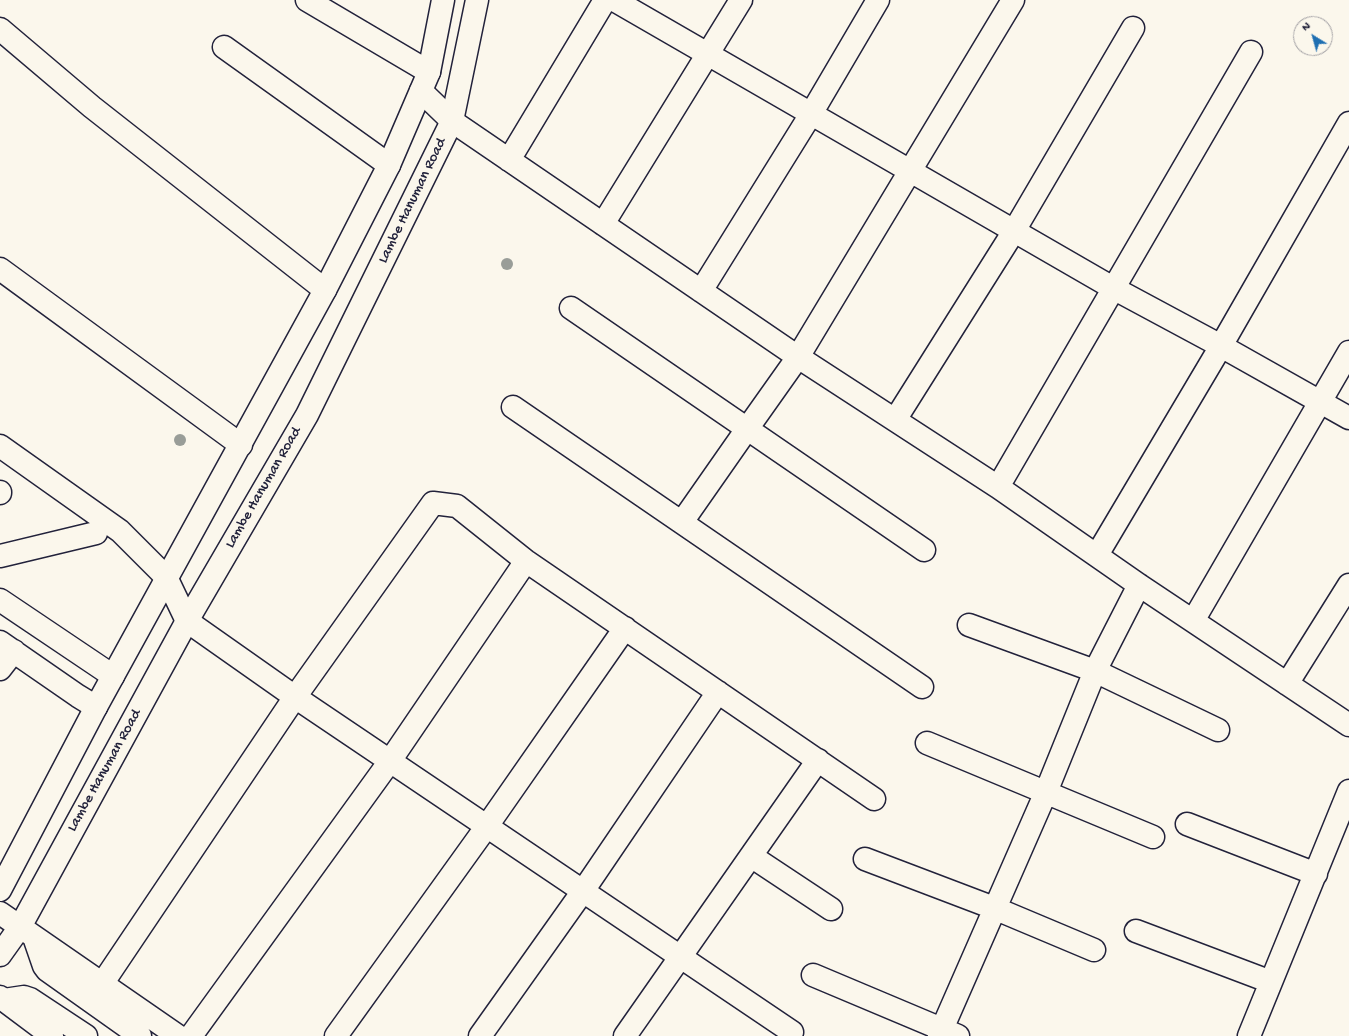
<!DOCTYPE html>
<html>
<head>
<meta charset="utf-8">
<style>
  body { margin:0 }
  #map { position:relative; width:1349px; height:1036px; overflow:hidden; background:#fbf7ec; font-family:"Gochi Hand",sans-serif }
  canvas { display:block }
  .north { position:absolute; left:1293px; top:16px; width:40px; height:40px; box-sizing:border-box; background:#fbf7ec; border:1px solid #a4a2a5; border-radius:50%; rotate:323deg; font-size:11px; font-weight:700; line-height:16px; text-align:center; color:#22223b }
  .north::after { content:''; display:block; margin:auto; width:14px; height:18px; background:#1f6fb2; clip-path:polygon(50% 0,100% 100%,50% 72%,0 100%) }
</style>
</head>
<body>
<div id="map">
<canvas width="1349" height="1036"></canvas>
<div class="north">N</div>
</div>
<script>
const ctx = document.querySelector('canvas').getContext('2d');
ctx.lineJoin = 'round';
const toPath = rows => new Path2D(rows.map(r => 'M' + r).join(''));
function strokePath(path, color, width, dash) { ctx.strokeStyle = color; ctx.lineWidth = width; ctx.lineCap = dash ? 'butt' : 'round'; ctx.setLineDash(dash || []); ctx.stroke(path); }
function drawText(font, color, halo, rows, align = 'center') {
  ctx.font = font + ' "Gochi Hand",sans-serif'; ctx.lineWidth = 3; ctx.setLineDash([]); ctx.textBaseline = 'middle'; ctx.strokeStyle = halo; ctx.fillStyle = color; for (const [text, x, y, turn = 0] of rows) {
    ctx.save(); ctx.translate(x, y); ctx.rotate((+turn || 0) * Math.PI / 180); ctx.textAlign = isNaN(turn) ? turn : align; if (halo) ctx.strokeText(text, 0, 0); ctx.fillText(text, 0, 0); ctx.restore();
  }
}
const minor = toPath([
  [307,0,429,72],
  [614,0,1113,288,1221,346,1349,418],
  [0,29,92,107,325,290],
  [224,47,389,165],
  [421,91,452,121,798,357,998,487,1139,585,1349,725],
  [509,160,605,0],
  [603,224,741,0],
  [0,269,241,445],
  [701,291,811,114,878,0],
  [571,308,924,550],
  [513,407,922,687],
  [895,420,1014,231,1133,28],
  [0,446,120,531,166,577,187,621,295,697,792,1032],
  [998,487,1251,52],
  [0,493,0,492],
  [682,522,747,429,798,357,1013,0],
  [1097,555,1221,346,1349,123],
  [0,556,96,533],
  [0,600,113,676],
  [1193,621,1349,352],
  [969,625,1095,671,1218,730],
  [0,642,78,696,96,707],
  [0,669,14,651],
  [1287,684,1349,585],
  [927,743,1153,837],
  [1187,824,1316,874],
  [751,856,831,909],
  [865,859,994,908,1094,950],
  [1136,931,1271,982],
  [813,975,958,1036],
  [102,984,295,697,433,503,457,506,526,561,874,799],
  [191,1036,390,761,526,561],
  [336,1036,487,826,625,628],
  [480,1036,583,891,718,692],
  [625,1036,818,760],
  [939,1036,1046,792,1095,671,1139,585],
  [1249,1036,1349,791]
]);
const major = toPath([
  [0,890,96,707,325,290,389,165,429,72,443,0],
  [0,913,178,1036],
  [34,937,44,966,47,970,140,1036],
  [0,955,20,927,187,621,307,415,452,121,477,0],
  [0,997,52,1036],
  [4,1000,24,997,30,999,86,1036]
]);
strokePath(minor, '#22223b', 25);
strokePath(major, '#22223b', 25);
strokePath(minor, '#fbf7ec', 22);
strokePath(major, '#fbf7ec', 22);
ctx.fillStyle = '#999d98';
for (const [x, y] of [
  [507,264],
  [180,440]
]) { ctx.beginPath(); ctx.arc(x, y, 6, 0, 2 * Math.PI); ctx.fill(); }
drawText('15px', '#22223b', '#fbf7ec', [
  ["Lambe Hanuman Road",413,201,-64],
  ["Lambe Hanuman Road",264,488,-60],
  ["Lambe Hanuman Road",105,771,-61]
]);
</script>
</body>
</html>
